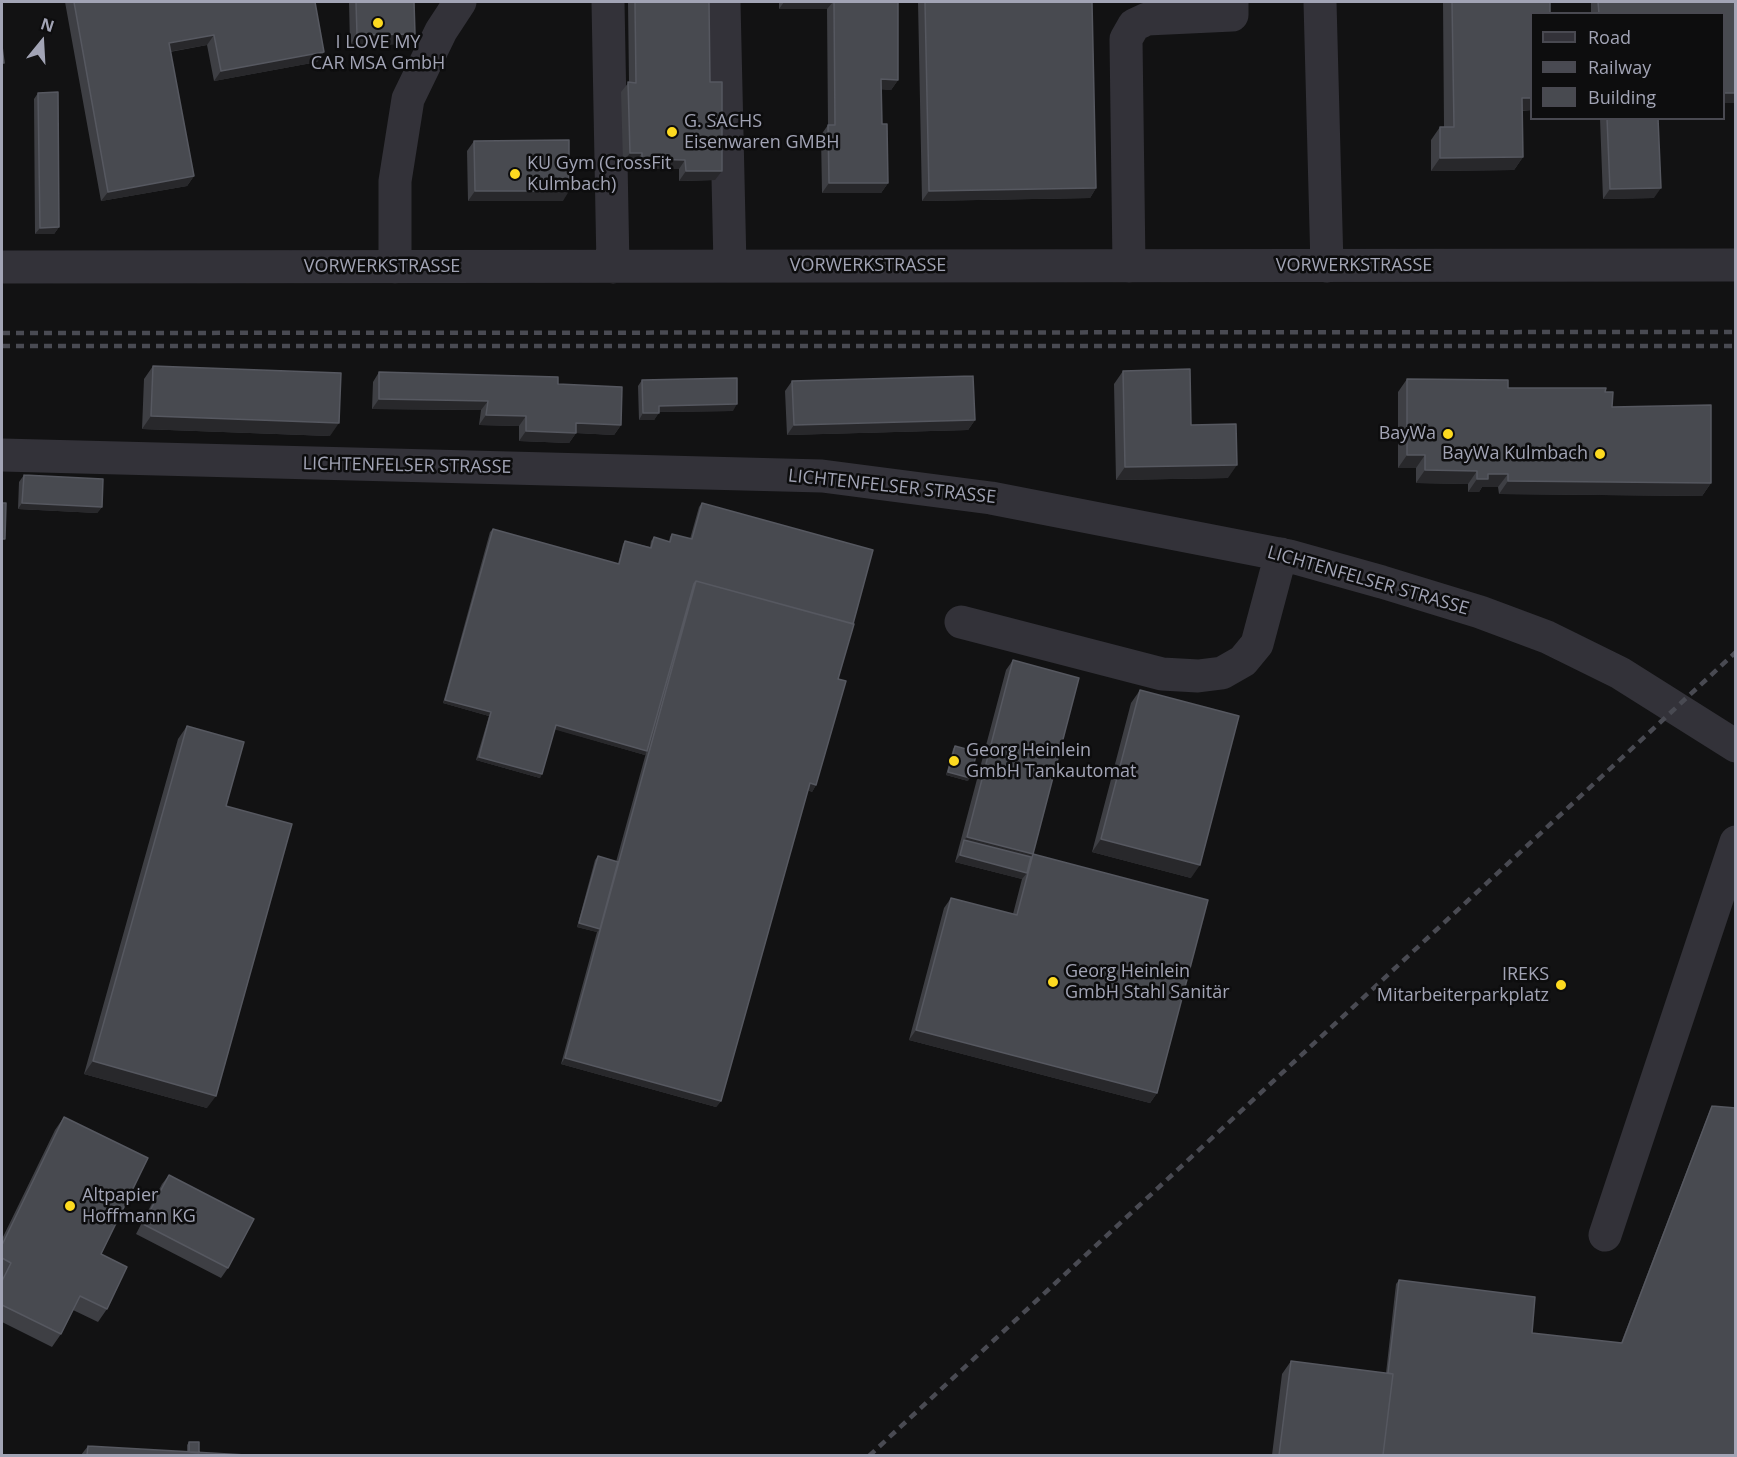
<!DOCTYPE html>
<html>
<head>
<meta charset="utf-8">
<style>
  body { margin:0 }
  #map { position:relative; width:1737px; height:1457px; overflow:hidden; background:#121213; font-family:"Open Sans",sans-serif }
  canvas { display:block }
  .frame { position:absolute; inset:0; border:3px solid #a2a4b5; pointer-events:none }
  .legend { position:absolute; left:1530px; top:12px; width:195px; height:108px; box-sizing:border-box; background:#0d0d0e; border:2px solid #494951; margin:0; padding:8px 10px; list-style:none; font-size:18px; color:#a2a4b5 }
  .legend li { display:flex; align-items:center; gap:12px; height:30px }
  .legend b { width:30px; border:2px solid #494951 }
  .north { position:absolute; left:12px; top:12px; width:60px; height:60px; -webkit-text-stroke:4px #0d0d0e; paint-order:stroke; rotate:18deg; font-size:16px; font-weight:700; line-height:24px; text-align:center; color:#a2a4b5 }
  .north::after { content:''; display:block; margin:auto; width:21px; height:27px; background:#a2a4b5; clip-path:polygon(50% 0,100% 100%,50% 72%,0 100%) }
</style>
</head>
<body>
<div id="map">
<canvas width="1737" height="1457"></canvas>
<div class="frame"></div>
<ul class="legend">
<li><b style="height:8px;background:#333239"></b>Road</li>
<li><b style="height:8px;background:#494a52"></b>Railway</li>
<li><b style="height:16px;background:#484a50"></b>Building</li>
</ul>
<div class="north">N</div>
</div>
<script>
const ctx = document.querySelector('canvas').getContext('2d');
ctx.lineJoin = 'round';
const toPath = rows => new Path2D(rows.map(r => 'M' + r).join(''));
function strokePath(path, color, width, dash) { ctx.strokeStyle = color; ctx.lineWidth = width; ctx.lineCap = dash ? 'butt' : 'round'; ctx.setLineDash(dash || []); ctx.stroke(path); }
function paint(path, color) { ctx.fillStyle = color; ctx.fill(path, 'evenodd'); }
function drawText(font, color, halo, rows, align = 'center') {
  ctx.font = font + ' "Open Sans",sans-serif'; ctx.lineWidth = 5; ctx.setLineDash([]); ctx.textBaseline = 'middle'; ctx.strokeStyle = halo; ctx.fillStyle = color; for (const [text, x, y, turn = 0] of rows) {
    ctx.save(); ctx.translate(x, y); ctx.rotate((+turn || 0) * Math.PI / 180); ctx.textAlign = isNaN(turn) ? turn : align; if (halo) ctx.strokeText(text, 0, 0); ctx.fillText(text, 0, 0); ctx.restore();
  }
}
strokePath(toPath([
  [608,2,613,267],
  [724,2,730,266],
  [1320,2,1327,266],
  [1129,266,1126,39,1134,25,1147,19,1232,15,1232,2],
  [2,267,1736,265],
  [395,267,395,181,408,99,441,31,460,2],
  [2,455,822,476,991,498,1289,556,1382,582,1480,612,1547,637,1620,673,1736,746],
  [961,622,1162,674,1198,676,1222,673,1243,661,1257,644,1281,554],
  [1605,1235,1736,842]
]), '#333239', 33);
strokePath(toPath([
  [2,333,1736,332],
  [2,346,1736,346],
  [869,1456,1736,652]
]), '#494a52', 4.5, [8, 6]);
paint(toPath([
  [65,2,315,2,324,52,317,62,214,81,207,45,170,52,194,176,187,186,101,201],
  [349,2,414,2,415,34,408,44,350,45],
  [628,2,709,2,710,82,715,180,679,181,679,169,635,169,635,163,623,163,621,92,629,82],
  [779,2,898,2,898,80,891,90,881,89,882,124,888,183,881,193,822,193,821,135,828,125,827,9,779,9],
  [918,2,1092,2,1096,188,1090,198,922,201],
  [1443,2,1550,2,1532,14,1532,110,1522,111,1523,157,1514,170,1431,171,1431,140,1440,127,1444,127],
  [1591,2,1736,2,1736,103,1724,103,1724,14,1591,14],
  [38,93,59,227,54,234,35,234,34,99],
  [1600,118,1658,118,1654,198,1603,199],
  [474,141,563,201,468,201,467,151],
  [153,366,330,436,142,429,144,379],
  [1123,371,1191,425,1228,478,1116,480,1114,384],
  [379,372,558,384,621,425,614,435,576,433,569,443,519,441,519,426,479,425,481,410,372,409,373,382],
  [1407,379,1508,388,1605,392,1612,407,1711,483,1702,496,1499,494,1498,487,1482,487,1479,492,1468,492,1468,484,1416,483,1416,468,1398,468,1398,392],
  [642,380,733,411,659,412,654,420,639,420,638,386],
  [792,381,975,420,968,430,787,435,785,391],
  [24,475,102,507,97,513,18,509,19,482],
  [702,503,838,679,816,785,812,792,808,790,721,1101,716,1107,561,1064,597,932,577,927,595,860,598,856,616,862,646,753,645,755,555,729,540,778,476,760,489,716,443,703,490,532,493,529,618,564,623,544,625,541,650,547,651,541,654,537,669,542,670,537,672,534,690,539,699,507],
  [1013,660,1033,854,1157,1093,1150,1103,909,1040,944,908,951,898,1013,914,1022,879,955,862,1006,670],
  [1140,690,1191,878,1092,852,1131,703],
  [187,726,226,806,207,1108,84,1074,178,739],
  [955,746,968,781,946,775,953,749],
  [1712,1106,1736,1455,1272,1455,1282,1374,1291,1361,1386,1373,1396,1284,1399,1280,1532,1333,1621,1343,1710,1110],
  [64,1117,101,1254,107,1309,98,1322,73,1310,61,1334,52,1347,2,1322,2,1239,55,1130],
  [169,1175,228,1268,221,1278,136,1234,162,1184],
  [189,1442,199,1453,246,1455,81,1455,88,1446,187,1452,187,1445]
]), '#3e3f44');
paint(toPath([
  [784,2,833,2,827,9,779,9],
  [415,34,408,44,350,45,357,35],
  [214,35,207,45,162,53,169,43],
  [324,52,317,62,214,81,221,71],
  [881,79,898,80,891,90,874,89],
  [1724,93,1736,93,1736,103,1724,103],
  [1522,98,1532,98,1532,110,1513,111],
  [630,153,642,153,635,163,623,163],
  [1523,157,1514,170,1431,171,1440,158],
  [642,159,685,160,679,169,635,169],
  [686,171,722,171,715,180,679,181],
  [194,176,187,186,101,201,108,192],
  [829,183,888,183,881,193,822,193],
  [1096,188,1090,198,922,201,929,191],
  [1661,188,1654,198,1603,199,1610,189],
  [475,191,569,191,563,201,468,201],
  [59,227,54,234,35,234,40,228],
  [379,399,488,401,481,410,372,409],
  [737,404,733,411,654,412,659,406],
  [643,413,659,413,654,420,639,420],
  [486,415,526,416,519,426,479,425],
  [151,416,339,423,330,436,142,429],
  [975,420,968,430,787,435,794,425],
  [576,423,621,425,614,435,576,433,569,443,519,441,526,431],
  [1407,455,1425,455,1416,468,1398,468],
  [1237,465,1228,478,1116,480,1125,467],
  [1425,470,1477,471,1468,484,1416,483],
  [1488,474,1508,474,1498,487,1482,487,1479,492,1468,492,1477,479],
  [1508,481,1711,483,1702,496,1499,494],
  [22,503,102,507,97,513,18,509],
  [445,700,491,712,489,716,443,703],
  [556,725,647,751,645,755,553,729],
  [479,757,542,774,540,778,476,760],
  [948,772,970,778,968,781,946,775],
  [810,783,816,785,812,792,806,789],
  [967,837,1033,854,1026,864,964,840],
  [1101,839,1200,865,1191,878,1092,852],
  [960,855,1027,873,1022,879,955,862],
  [579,923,600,929,597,932,577,927],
  [916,1030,1157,1093,1150,1103,909,1040],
  [565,1058,721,1101,716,1107,561,1064],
  [93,1061,216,1096,207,1108,84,1074]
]), '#28282b');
const building = toPath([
  [74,2,315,2,324,52,221,71,214,35,169,43,194,176,108,192,74,2],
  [356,2,414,2,415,34,357,35,356,2],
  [635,2,709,2,710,82,722,82,722,171,686,171,685,160,642,159,642,153,630,153,628,82,636,83,635,2],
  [834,2,898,2,898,80,881,79,882,124,887,124,888,183,829,183,828,125,835,125,834,2],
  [925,2,1092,2,1096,188,929,191,925,2],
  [1452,2,1550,2,1550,14,1532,14,1532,98,1522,98,1523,157,1440,158,1440,127,1454,127,1452,2],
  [1598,2,1736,2,1736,93,1724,93,1724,14,1599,14,1598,2],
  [2,46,4,63,2,63,2,46],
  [58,92,59,227,40,228,38,93,58,92],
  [1607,118,1658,118,1661,188,1610,189,1607,118],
  [569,140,569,191,475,191,474,141,569,140],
  [153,366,341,373,339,423,151,416,153,366],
  [1190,369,1191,425,1236,424,1237,465,1125,467,1123,371,1190,369],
  [379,372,558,377,558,384,622,387,621,425,576,423,576,433,526,431,526,416,486,415,488,401,379,399,379,372],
  [973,376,975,420,794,425,792,381,973,376],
  [737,378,737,404,659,406,659,413,643,413,642,380,737,378],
  [1407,379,1508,380,1508,388,1606,388,1605,392,1613,392,1612,407,1711,405,1711,483,1508,481,1508,474,1488,474,1488,479,1477,479,1477,471,1425,470,1425,455,1407,455,1407,379],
  [24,475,103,479,102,507,22,503,24,475],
  [2,503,6,503,5,539,2,539,2,503],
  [702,503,873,550,853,624,696,581,694,584,647,751,556,725,542,774,479,757,491,712,445,700,493,529,619,564,625,541,651,548,654,537,670,542,672,534,692,539,702,503],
  [696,581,854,624,838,679,846,681,816,785,810,783,721,1101,565,1058,696,581],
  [1013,660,1079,678,1033,854,967,837,1013,660],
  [1140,690,1239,716,1200,865,1101,839,1140,690],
  [187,726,244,742,226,806,292,824,216,1096,93,1061,187,726],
  [955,746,977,752,970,778,948,772,955,746],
  [964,840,1031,857,1027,873,960,855,964,840],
  [1033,854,1208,900,1157,1093,916,1030,951,898,1017,915,1033,854],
  [598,856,618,862,600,929,579,923,598,856],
  [1712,1106,1736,1108,1736,1455,1383,1455,1393,1374,1388,1373,1399,1280,1535,1297,1532,1333,1622,1343,1712,1106],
  [64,1117,148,1158,101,1254,127,1267,107,1309,80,1296,61,1334,2,1305,2,1281,11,1263,2,1258,2,1245,64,1117],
  [169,1175,254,1219,228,1268,143,1224,169,1175],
  [1291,1361,1393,1374,1383,1455,1279,1455,1291,1361],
  [189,1442,199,1442,199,1453,189,1452,189,1442],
  [88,1446,246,1455,87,1455,88,1446]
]);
paint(building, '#484a50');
strokePath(building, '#565860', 1.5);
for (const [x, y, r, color] of [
  [378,23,6,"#fdda20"],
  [672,132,6,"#fdda20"],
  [515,174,6,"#fdda20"],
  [1448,434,6,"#fdda20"],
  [1600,454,6,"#fdda20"],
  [954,761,6,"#fdda20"],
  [1053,982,6,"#fdda20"],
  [1561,985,6,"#fdda20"],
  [70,1206,6,"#fdda20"]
]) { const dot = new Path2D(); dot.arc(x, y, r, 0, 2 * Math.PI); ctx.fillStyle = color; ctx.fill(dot); strokePath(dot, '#0d0d0e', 2); }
drawText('18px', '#a2a4b5', '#0d0d0e', [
  ["I LOVE MY",378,43,"center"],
  ["CAR MSA GmbH",378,64,"center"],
  ["G. SACHS",684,122],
  ["Eisenwaren GMBH",684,143],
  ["KU Gym (CrossFit",527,164],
  ["Kulmbach)",527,185],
  ["BayWa",1436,434,"right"],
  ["BayWa Kulmbach",1588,454,"right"],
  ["Georg Heinlein",966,751],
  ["GmbH Tankautomat",966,772],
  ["Georg Heinlein",1065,972],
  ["GmbH Stahl Sanitär",1065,993],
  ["IREKS",1549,975,"right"],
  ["Mitarbeiterparkplatz",1549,996,"right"],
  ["Altpapier",82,1196],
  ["Hoffmann KG",82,1217]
], 'left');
drawText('18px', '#a2a4b5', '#0d0d0e', [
  ["VORWERKSTRASSE",868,266],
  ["VORWERKSTRASSE",1354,266],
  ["VORWERKSTRASSE",382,267],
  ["LICHTENFELSER STRASSE",407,466,1],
  ["LICHTENFELSER STRASSE",892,487,6],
  ["LICHTENFELSER STRASSE",1368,581,16]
]);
</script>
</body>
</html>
